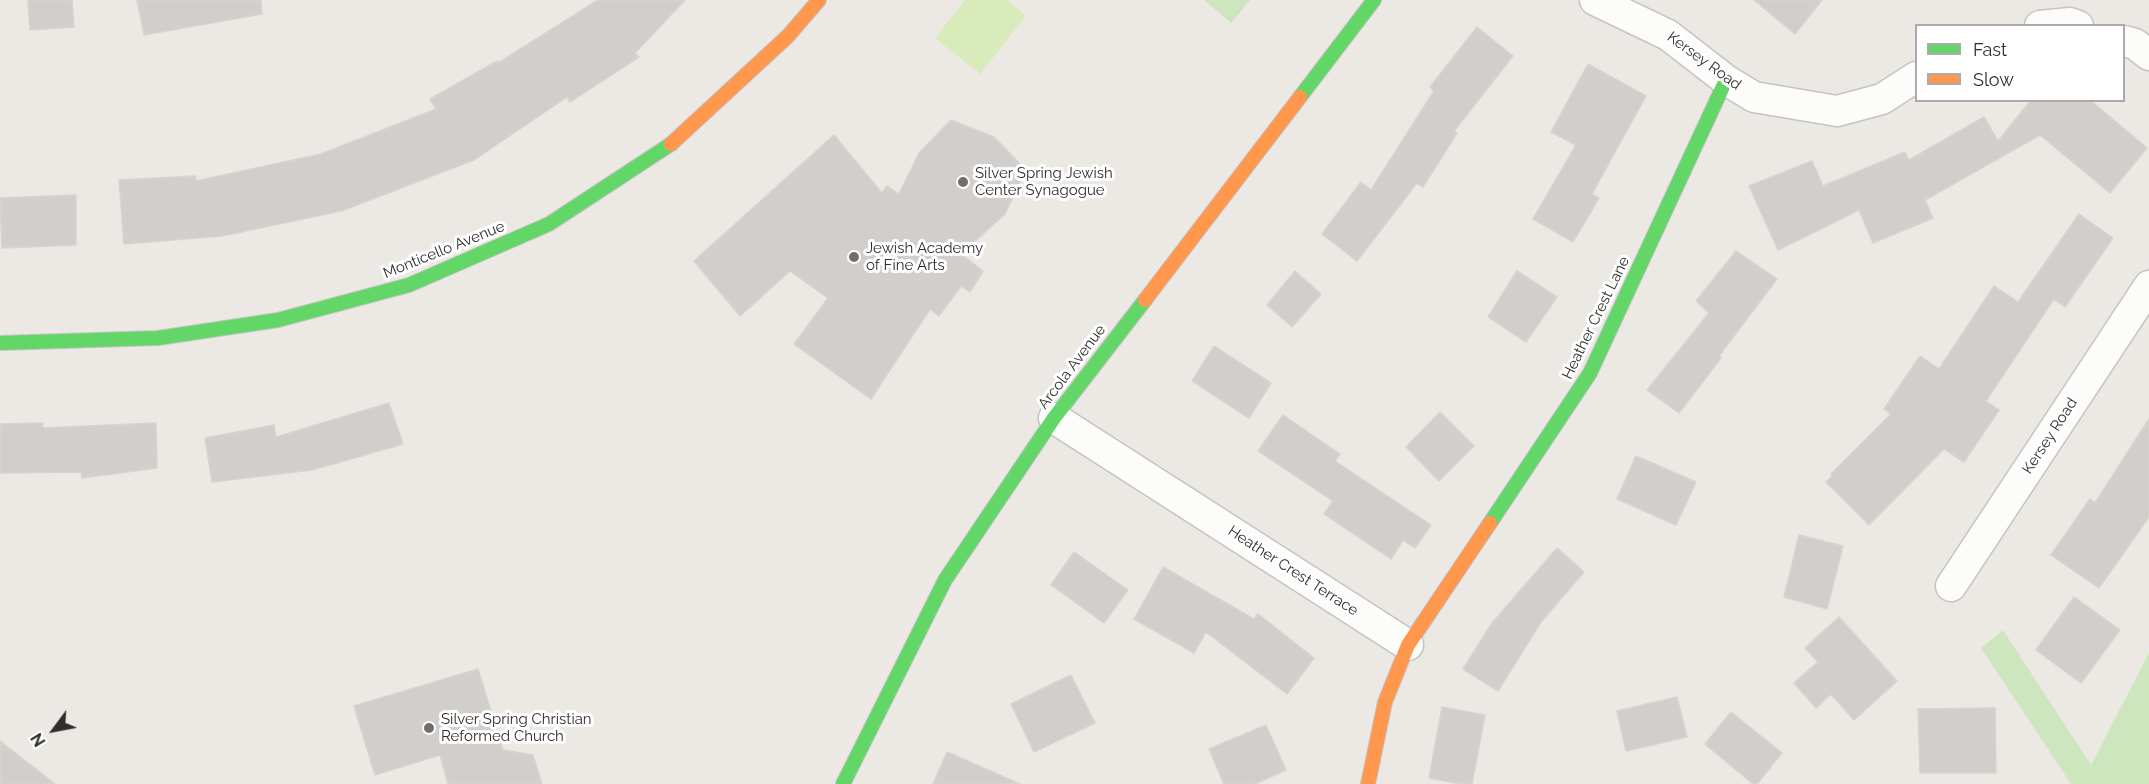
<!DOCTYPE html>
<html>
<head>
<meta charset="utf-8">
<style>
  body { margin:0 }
  #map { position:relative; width:2149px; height:784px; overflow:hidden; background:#ece8e4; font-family:Raleway,sans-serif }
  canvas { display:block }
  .legend { position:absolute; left:1915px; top:24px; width:210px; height:78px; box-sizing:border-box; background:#fff; border:2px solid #ababab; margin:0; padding:8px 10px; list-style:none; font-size:18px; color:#2e2e2e }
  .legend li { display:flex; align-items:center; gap:12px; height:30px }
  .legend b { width:30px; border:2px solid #ababab }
  .north { position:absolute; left:24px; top:700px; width:60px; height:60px; -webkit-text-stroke:4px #fff; paint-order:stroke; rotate:238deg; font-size:16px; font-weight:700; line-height:24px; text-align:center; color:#2e2e2e }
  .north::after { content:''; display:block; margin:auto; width:21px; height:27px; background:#2e2e2e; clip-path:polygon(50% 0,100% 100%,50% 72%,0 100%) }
</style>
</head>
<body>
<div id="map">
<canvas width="2149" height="784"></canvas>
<ul class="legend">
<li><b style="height:8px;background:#63d668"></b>Fast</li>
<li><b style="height:8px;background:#ff974d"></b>Slow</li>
</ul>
<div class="north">N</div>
</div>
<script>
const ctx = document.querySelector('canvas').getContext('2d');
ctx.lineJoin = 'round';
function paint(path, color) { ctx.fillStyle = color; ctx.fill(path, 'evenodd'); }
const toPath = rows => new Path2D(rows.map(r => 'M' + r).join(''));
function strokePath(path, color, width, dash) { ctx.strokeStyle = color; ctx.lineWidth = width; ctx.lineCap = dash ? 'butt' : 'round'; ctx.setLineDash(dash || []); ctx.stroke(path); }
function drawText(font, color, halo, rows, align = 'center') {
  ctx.font = font + ' Raleway,sans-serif'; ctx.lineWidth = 6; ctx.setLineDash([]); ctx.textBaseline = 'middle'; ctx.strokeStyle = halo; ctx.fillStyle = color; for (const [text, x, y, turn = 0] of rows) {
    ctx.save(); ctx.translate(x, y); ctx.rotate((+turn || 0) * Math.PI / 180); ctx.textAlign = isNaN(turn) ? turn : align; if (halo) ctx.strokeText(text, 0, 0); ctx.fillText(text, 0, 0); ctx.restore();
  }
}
paint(toPath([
  [1204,0,1250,0,1231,23],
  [2003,630,2091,765,2149,653,2149,784,2071,784,1981,648]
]), '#cee6be');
paint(toPath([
  [965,0,1007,0,1026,16,980,74,935,38]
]), '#d9eabb');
const building = toPath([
  [28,0,72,0,74,27,30,30,28,0],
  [137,0,261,0,262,14,144,35,137,0],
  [598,0,685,0,635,53,639,57,570,102,567,97,474,160,341,211,222,236,124,244,119,180,195,176,196,181,321,154,436,109,430,99,497,61,498,63,598,0],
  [1754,0,1822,0,1795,34,1754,0],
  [1477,27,1513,56,1454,131,1457,133,1423,187,1417,183,1357,261,1322,234,1361,182,1371,190,1434,91,1430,87,1477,27],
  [1588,64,1646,96,1592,194,1599,198,1573,242,1533,219,1576,145,1551,132,1588,64],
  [2031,100,2090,100,2147,148,2110,193,2040,135,1925,200,1933,218,1873,243,1859,210,1778,250,1749,186,1812,161,1823,186,1905,152,1909,160,1984,117,1998,141,2031,100],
  [951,120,994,137,1026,170,1005,214,961,254,983,271,970,292,961,286,939,316,930,309,871,399,794,344,828,298,790,271,740,316,694,261,834,135,882,193,887,186,899,194,919,153,951,120],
  [76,195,76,245,2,248,0,198,76,195],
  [2079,214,2113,238,2065,307,2054,299,1986,401,1999,410,1964,462,1944,449,1869,525,1826,482,1832,476,1831,474,1891,414,1884,409,1920,356,1939,369,1994,286,2018,302,2079,214],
  [1736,251,1777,279,1719,356,1721,358,1679,413,1647,390,1709,313,1696,301,1736,251],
  [1295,271,1321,294,1292,327,1267,305,1295,271],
  [1517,271,1557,297,1526,342,1488,317,1517,271],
  [1214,346,1271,383,1249,418,1192,381,1214,346],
  [389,403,403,444,312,470,212,482,205,438,274,425,276,437,389,403],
  [1440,412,1474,446,1439,481,1406,447,1440,412],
  [1283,415,1340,454,1335,461,1431,525,1415,548,1403,540,1391,559,1324,514,1333,501,1258,451,1283,415],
  [2149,419,2149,517,2099,588,2051,555,2090,499,2095,503,2149,419],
  [43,423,43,428,156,423,157,468,82,478,81,472,0,473,0,424,43,423],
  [1636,456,1696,482,1676,525,1617,499,1636,456],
  [1799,535,1843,546,1827,609,1784,597,1799,535],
  [1557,548,1584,572,1541,622,1498,691,1463,669,1492,623,1557,548],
  [1074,552,1128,590,1104,623,1051,585,1074,552],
  [1163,567,1254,619,1258,614,1314,658,1287,694,1206,632,1194,653,1134,619,1163,567],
  [2074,597,2120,630,2081,683,2036,650,2074,597],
  [1839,617,1897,681,1854,720,1831,694,1816,708,1794,683,1818,662,1805,648,1839,617],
  [478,669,503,750,533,755,542,784,448,784,440,755,375,775,354,706,478,669],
  [1071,675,1095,723,1034,752,1011,704,1071,675],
  [1677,697,1687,737,1626,751,1617,711,1677,697],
  [1442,707,1485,715,1472,784,1461,784,1429,778,1442,707],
  [1995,708,1996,773,1920,773,1918,709,1995,708],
  [1731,712,1782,753,1757,784,1753,784,1705,744,1731,712],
  [1266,725,1286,770,1255,784,1224,784,1209,749,1266,725],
  [0,741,55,784,0,784,0,741],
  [947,752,1020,784,933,784,947,752]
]);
paint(building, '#d1cecb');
strokePath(building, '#d7d4d0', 1.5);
const street = toPath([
  [1595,0,1668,35,1726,80,1754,97,1837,111,1882,99,1916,77],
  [2040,26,2070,23,2078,26],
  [2124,41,2135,44,2149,55],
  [1054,418,1408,645],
  [1951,586,2149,286]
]);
const fast = toPath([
  [1300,97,1374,0],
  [0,343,158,338,278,320,409,285,549,224,671,144],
  [1490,523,1590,373,1726,80],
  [843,784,945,580,1054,418,1145,300]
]);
const slow = toPath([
  [671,144,788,36,819,0],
  [1145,300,1300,97],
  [1368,784,1385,702,1408,645,1490,523]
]);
strokePath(street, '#c5c4c5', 33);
strokePath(fast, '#c5c4c5', 16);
strokePath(slow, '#c5c4c5', 16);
strokePath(street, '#fcfcfb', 30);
strokePath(fast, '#63d668', 14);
strokePath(slow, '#ff974d', 14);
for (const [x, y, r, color] of [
  [963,182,6,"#706f6e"],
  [854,257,6,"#706f6e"],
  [429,728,6,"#706f6e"]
]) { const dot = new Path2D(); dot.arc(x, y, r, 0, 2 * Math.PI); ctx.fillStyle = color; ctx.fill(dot); strokePath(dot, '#fff', 2); }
drawText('15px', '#2e2e2e', '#fff', [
  ["Kersey Road",1704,61,36],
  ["Monticello Avenue",444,250,-22],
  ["Heather Crest Lane",1596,318,-64],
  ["Arcola Avenue",1072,367,-53],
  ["Kersey Road",2050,436,-57],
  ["Heather Crest Terrace",1293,571,33]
]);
drawText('15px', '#2e2e2e', '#fff', [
  ["Silver Spring Jewish",975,173],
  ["Center Synagogue",975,190],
  ["Jewish Academy",866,248],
  ["of Fine Arts",866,265],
  ["Silver Spring Christian",441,719],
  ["Reformed Church",441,736]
], 'left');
</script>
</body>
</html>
